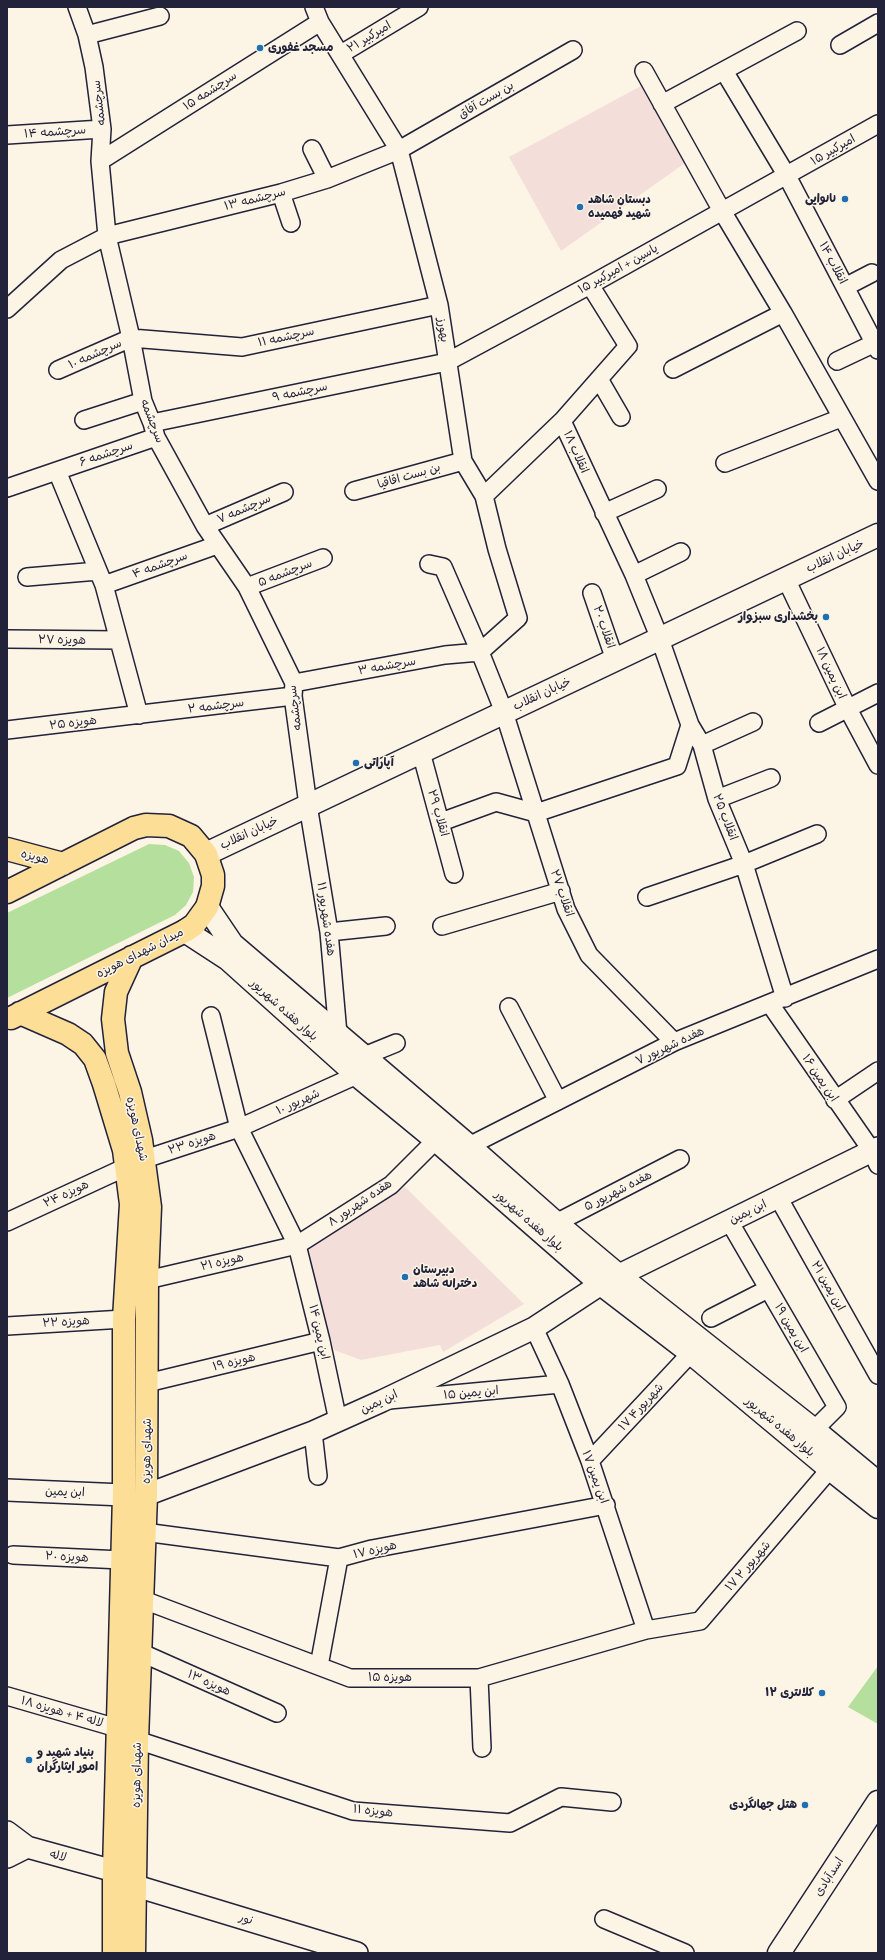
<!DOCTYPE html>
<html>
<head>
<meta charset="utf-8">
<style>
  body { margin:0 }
  #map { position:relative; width:885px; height:1960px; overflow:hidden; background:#fcf5e5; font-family:Delius,sans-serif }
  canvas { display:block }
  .frame { position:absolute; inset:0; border:8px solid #22223b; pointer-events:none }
</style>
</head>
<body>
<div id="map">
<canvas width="885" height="1960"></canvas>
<div class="frame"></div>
</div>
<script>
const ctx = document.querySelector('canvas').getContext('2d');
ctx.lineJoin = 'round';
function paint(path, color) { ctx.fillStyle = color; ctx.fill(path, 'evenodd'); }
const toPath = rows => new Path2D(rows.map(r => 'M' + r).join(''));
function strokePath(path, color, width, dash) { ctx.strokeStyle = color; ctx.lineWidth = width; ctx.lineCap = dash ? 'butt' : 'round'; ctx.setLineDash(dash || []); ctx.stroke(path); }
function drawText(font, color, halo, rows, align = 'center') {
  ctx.font = font + ' Delius,"Playpen Sans Arabic",sans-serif'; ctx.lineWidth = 3; ctx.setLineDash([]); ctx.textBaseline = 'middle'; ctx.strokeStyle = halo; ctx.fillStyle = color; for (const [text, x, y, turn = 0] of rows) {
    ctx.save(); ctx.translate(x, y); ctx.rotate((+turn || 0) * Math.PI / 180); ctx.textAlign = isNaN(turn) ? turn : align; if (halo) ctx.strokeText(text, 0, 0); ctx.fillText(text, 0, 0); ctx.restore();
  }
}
paint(toPath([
  [641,86,685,163,561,251,509,157],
  [405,1187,524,1304,443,1352,440,1345,361,1360,334,1350,306,1249]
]), '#f4deda');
paint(toPath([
  [149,844,165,845,179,851,189,863,194,877,193,892,186,905,175,915,7,998,7,913],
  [878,1666,878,1724,848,1707]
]), '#b4df9c');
const minor = toPath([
  [77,7,87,35,94,67,102,129,100,161,107,236,131,338,143,401,152,423,156,437,205,526,247,587,294,683,293,696,308,805,329,932,338,1034],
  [314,7,320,22,399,150,439,305,463,461,484,496,497,549,518,618,480,652],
  [87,35,160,16],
  [840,45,878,23],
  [341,54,419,7],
  [644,71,722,211,783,313,878,481],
  [724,71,787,176,878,350],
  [662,104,797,31],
  [7,135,102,129],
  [312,149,327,179],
  [100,161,320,22],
  [281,193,291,223],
  [590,285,628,346,562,421,634,575,660,639,690,725,702,745,717,799,744,864,785,998],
  [845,287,872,273],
  [7,309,61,260,107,236,281,193,327,179,399,150,573,50],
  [837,361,875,343],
  [673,369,783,313],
  [58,370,131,338,242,347,439,305],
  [599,379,621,417],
  [84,420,143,401],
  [152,423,447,362,590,285,878,124],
  [725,463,841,418],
  [57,471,104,585,139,715],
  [7,488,156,437],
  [354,491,463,461],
  [484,496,562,421],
  [604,513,657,489],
  [205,526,284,492],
  [429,564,443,567,480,652,504,712,566,909,589,955,674,1042],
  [634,575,681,552],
  [27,577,98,571],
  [786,579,848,709,878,765],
  [104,585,217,545],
  [247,587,323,558],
  [592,593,615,660],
  [7,639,118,640],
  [294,683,445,655,480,652],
  [819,723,878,693],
  [7,730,293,696],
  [702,745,753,722],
  [421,752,454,874],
  [717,799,771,778],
  [441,822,496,802,536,813,677,766,690,725],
  [647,897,744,864,817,834],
  [442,926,561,891],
  [329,932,386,926],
  [770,1004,872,1151,878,1165],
  [509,1007,558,1101],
  [211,1016,239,1128,297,1245,321,1341,338,1421],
  [364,1056,396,1043],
  [835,1100,878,1071],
  [469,1146,674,1042,878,959],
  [145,1159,239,1128,357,1075],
  [778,1197,878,1375],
  [729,1221,837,1407,814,1430],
  [7,1222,126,1167],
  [556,1223,680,1159],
  [147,1280,297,1245,391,1185,436,1140],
  [711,1318,768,1289],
  [7,1326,124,1319],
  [534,1328,560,1384,590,1461,646,1630],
  [147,1383,321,1341],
  [389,1400,560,1384],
  [313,1432,318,1476],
  [590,1461,691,1353],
  [144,1532,339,1558,372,1549,606,1505],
  [13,1555,122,1560],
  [141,1599,350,1678,479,1678,646,1630,700,1621,830,1469],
  [142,1653,277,1713],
  [319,1666,339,1558],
  [479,1678,482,1748],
  [7,1696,117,1728],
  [137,1740,353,1811,510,1823,561,1797,612,1802],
  [604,1919,685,1953]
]);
const tertiary = toPath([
  [7,1490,124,1495],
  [146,1495,313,1432,382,1401,534,1328,601,1284,878,1148],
  [7,1832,27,1847,114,1871],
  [7,1857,27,1847],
  [136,1886,357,1953]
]);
const secondary = toPath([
  [206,854,878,535],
  [207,907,232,944,469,1146,556,1223,618,1275,814,1430,878,1483],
  [185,931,228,959,357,1075,436,1140,601,1284,691,1353,830,1469,878,1507],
  [779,1953,878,1802]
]);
const primary = toPath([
  [7,849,63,864],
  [7,892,134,828,146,825,169,826,191,836,206,854,213,875,213,886,207,907,194,925,185,931,11,1018],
  [132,957,116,992,113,1019,117,1053,130,1092,141,1140,150,1207,147,1280,146,1495,137,1740,134,1953],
  [20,1013,68,1034,83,1044,95,1059,104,1084,124,1150,131,1204,124,1319,124,1495,114,1871,114,1953]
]);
strokePath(minor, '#22223b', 20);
strokePath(tertiary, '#22223b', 24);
strokePath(secondary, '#22223b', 25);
strokePath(primary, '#22223b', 25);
strokePath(minor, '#fcf5e5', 17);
strokePath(tertiary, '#fcf5e5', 21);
strokePath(secondary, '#fcf5e5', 22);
strokePath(primary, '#fdde96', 22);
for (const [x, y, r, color] of [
  [260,48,4,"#1f6fb2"],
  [845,199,4,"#1f6fb2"],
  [580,207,4,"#1f6fb2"],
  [826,617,4,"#1f6fb2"],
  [356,763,4,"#1f6fb2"],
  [405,1277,4,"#1f6fb2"],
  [822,1693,4,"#1f6fb2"],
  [29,1760,4,"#1f6fb2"],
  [805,1805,4,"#1f6fb2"]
]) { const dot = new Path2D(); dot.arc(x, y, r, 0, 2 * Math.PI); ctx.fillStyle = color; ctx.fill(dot); strokePath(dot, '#fcf5e5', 1.5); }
drawText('12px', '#22223b', '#fcf5e5', [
  ["امیرکبیر ۲۱",369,37,-31],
  ["سرچشمه ۱۵",210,91,-33],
  ["بن بست آفاق",486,100,-30],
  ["سرچشمه",99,103,-97],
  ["سرچشمه ۱۴",55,132,-4],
  ["امیرکبیر ۱۵",833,150,-30],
  ["سرچشمه ۱۳",255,199,-14],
  ["انقلاب ۱۴",833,263,62],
  ["یاسین + امیرکبیر ۱۵",618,269,-29],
  ["بهورز",443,330,82],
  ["سرچشمه ۱۱",286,337,-12],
  ["سرچشمه ۱۰",95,354,-24],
  ["سرچشمه ۹",300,392,-12],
  ["سرچشمه",152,421,69],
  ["انقلاب ۱۸",576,452,66],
  ["سرچشمه ۶",106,454,-19],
  ["بن بست اقاقیا",409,476,-16],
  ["سرچشمه ۷",244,509,-23],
  ["خیابان انقلاب",835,556,-25],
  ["سرچشمه ۴",160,565,-20],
  ["سرچشمه ۵",285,573,-21],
  ["انقلاب ۲۰",604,627,71],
  ["هویزه ۲۷",62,640,1],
  ["سرچشمه ۳",387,666,-10],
  ["ابن یمین ۱۸",831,673,65],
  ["خیابان انقلاب",542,694,-25],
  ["سرچشمه ۲",216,706,-7],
  ["سرچشمه",295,708,-97],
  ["هویزه ۲۵",73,723,-7],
  ["انقلاب ۲۹",438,813,74],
  ["انقلاب ۲۵",725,817,69],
  ["خیابان انقلاب",249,833,-25],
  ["هویزه",35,857,14],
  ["انقلاب ۲۷",562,893,71],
  ["هفده شهریور ۱۱",326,919,82],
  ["میدان شهدای هویزه",140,953,-27],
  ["بلوار هفده شهریور",284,1010,42],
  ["هفده شهریور ۷",670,1046,-25],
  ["ابن یمین ۱۶",820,1078,56],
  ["شهریور ۱۰",298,1102,-24],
  ["شهدای هویزه",137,1129,78],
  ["هویزه ۲۳",192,1143,-18],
  ["هفده شهریور ۵",618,1191,-27],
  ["هویزه ۲۴",66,1194,-25],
  ["هفده شهریور ۸",360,1203,-34],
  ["ابن یمین",748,1212,-26],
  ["بلوار هفده شهریور",529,1221,41],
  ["هویزه ۲۱",222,1262,-13],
  ["ابن یمین ۲۱",828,1286,60],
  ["هویزه ۲۲",66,1322,-3],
  ["ابن یمین ۱۹",791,1328,60],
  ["ابن یمین ۱۴",319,1332,77],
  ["هویزه ۱۹",234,1362,-14],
  ["ابن یمین ۱۵",471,1393,-5],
  ["ابن یمین",379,1402,-25],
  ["۱۷ شهریور۴",641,1407,-47],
  ["بلوار هفده شهریور",780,1427,40],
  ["شهدای هویزه",147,1451,-89],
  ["ابن یمین ۱۷",595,1477,70],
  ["ابن یمین",65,1492,2],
  ["هویزه ۱۷",375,1550,-13],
  ["هویزه ۲۰",67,1557,3],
  ["۱۷ شهریور ۲",748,1566,-49],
  ["هویزه ۱۵",390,1678],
  ["هویزه ۱۳",209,1683,24],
  ["لاله ۴ + هویزه ۱۸",62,1712,16],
  ["شهدای هویزه",137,1775,-89],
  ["هویزه ۱۱",373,1811,6],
  ["لاله",58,1856,16],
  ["اسدآبادی",829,1877,-57],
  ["نور",246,1919,17]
]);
drawText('bold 12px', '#22223b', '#fcf5e5', [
  ["مسجد غفوری",268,48],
  ["نانوایی",837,199,"right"],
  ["دبستان شاهد",588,200],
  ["شهید فهمیده",588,214],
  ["بخشداری سبزوار",818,617,"right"],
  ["آپاراتی",364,763],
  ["دبیرستان",413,1270],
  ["دخترانه شاهد",413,1284],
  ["کلانتری ۱۲",814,1693,"right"],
  ["بنیاد شهید و",37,1753],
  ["امور ایثارگران",37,1767],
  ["هتل جهانگردی",797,1805,"right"]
], 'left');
</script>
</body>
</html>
